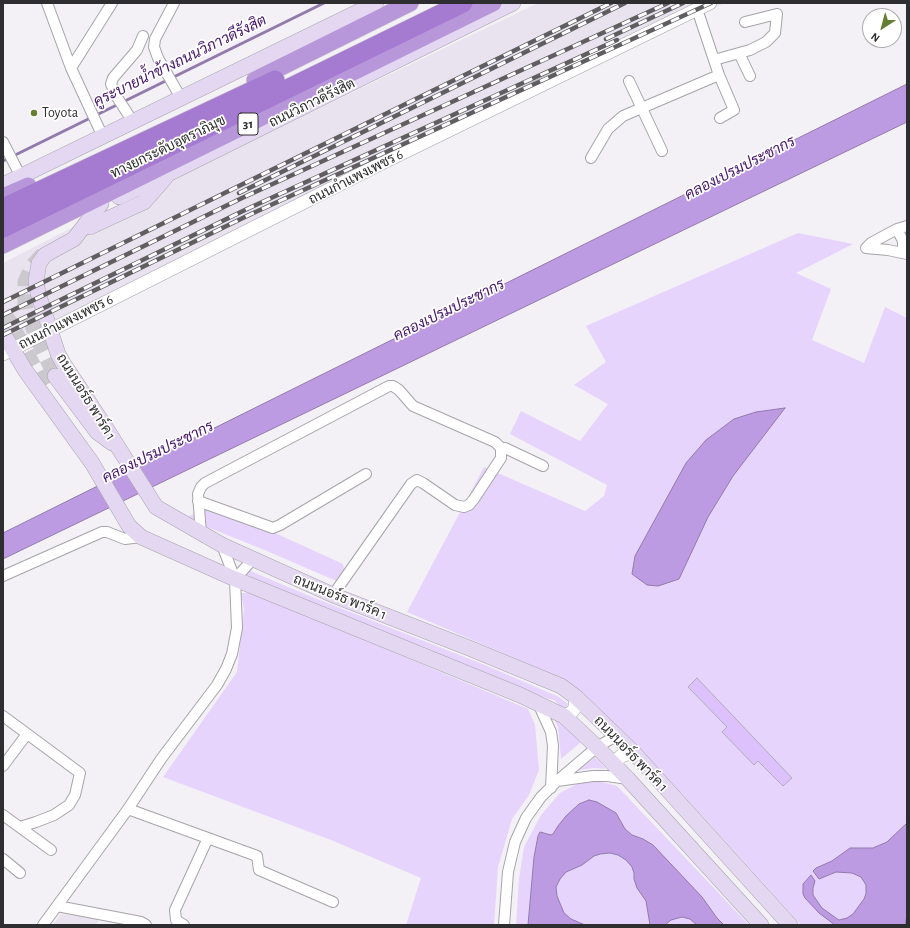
<!DOCTYPE html>
<html>
<head>
<meta charset="utf-8">
<style>
  body { margin:0 }
  #map { position:relative; width:910px; height:928px; overflow:hidden; background:#f3f0f6; font-family:"Alegreya Sans",sans-serif }
  canvas { display:block }
  .frame { position:absolute; inset:0; border:4px solid #2e2d2f; pointer-events:none }
  .north { position:absolute; left:862px; top:8px; width:40px; height:40px; box-sizing:border-box; background:#fff; border:1px solid #ababac; border-radius:50%; rotate:216deg; font-size:11px; font-weight:700; line-height:16px; text-align:center; color:#2e2d2f }
  .north::after { content:''; display:block; margin:auto; width:14px; height:18px; background:#657f32; clip-path:polygon(50% 0,100% 100%,50% 72%,0 100%) }
</style>
</head>
<body>
<div id="map">
<canvas width="910" height="928"></canvas>
<div class="frame"></div>
<div class="north">N</div>
</div>
<script>
const ctx = document.querySelector('canvas').getContext('2d');
ctx.lineJoin = 'round';
function paint(path, color) { ctx.fillStyle = color; ctx.fill(path, 'evenodd'); }
const toPath = rows => new Path2D(rows.map(r => 'M' + r).join(''));
function strokePath(path, color, width, dash) { ctx.strokeStyle = color; ctx.lineWidth = width; ctx.lineCap = dash ? 'butt' : 'round'; ctx.setLineDash(dash || []); ctx.stroke(path); }
function drawText(font, color, halo, rows, align = 'center') {
  ctx.font = font + ' "Alegreya Sans",Sarabun,sans-serif'; ctx.lineWidth = 3.5; ctx.setLineDash([]); ctx.textBaseline = 'middle'; ctx.strokeStyle = halo; ctx.fillStyle = color; for (const [text, x, y, turn = 0] of rows) {
    ctx.save(); ctx.translate(x, y); ctx.rotate((+turn || 0) * Math.PI / 180); ctx.textAlign = isNaN(turn) ? turn : align; if (halo) ctx.strokeText(text, 0, 0); ctx.fillText(text, 0, 0); ctx.restore();
  }
}
paint(toPath([
  [538,3,725,3,281,210,3,345,3,263,83,222,90,236,142,212,171,180],
  [61,914,100,918,96,925,53,925]
]), '#e8e3ef');
paint(toPath([
  [798,233,853,244,796,273,831,289,812,340,864,363,885,307,907,318,907,925,801,925,674,785,554,675,407,612,484,467,585,511,604,496,607,485,510,434,521,411,580,441,608,404,574,385,606,362,586,326],
  [208,508,275,533,343,564,348,586,267,551,185,518],
  [248,570,312,597,485,665,559,697,568,704,567,708,559,705,554,700,546,698,257,580,245,574],
  [241,593,254,593,528,709,535,725,539,770,529,795,512,819,498,867,494,925,406,925,421,878,331,840,163,777,237,672,244,609],
  [553,717,558,720,581,742,561,759,558,727],
  [595,757,606,769,594,768,579,770],
  [597,781,617,786,749,925,516,925,519,879,524,847,541,815,560,793,577,784]
]), '#e6d4fc');
const water = toPath([
  [907,84,907,122,3,559,3,533,907,84],
  [785,408,733,476,708,517,679,579,658,586,647,585,632,574,635,556,686,463,706,440,734,419,756,412,785,408],
  [589,800,597,802,616,813,625,829,632,835,643,839,653,845,702,897,717,918,724,925,697,925,690,919,682,917,671,920,665,925,650,925,646,901,637,888,634,879,634,873,632,867,626,860,618,855,610,853,600,854,594,856,582,865,566,872,560,879,556,887,557,896,564,913,571,919,585,925,528,925,534,857,538,836,540,832,551,835,553,834,558,826,566,816,579,804,589,800],
  [907,823,907,915,905,925,835,925,819,913,805,898,803,894,803,884,811,875,815,881,813,888,813,895,822,908,836,918,839,920,847,918,853,914,864,899,866,894,866,885,861,877,852,873,836,872,819,879,813,871,816,868,832,861,850,848,873,848,887,842,907,823]
]);
paint(water, '#bd9be3');
strokePath(water, '#927aad', 1);
strokePath(toPath([
  [3,161,324,3]
]), '#927aad', 3);
const building = toPath([
  [697,678,792,778,783,786,758,761,754,765,722,732,727,727,688,687,697,678]
]);
paint(building, '#ddc1fd');
strokePath(building, '#b1afb4', 1);
strokePath(toPath([
  [43,254,32,266,25,282,25,303,27,313,40,345,55,376],
  [3,313,11,323,45,387]
]), '#ccc9ce', 15, [15, 8]);
const minor = toPath([
  [47,3,71,68,103,137],
  [174,3,155,39,154,47,158,58,181,98],
  [697,9,719,75,734,110,720,118],
  [739,53,750,76],
  [714,60,750,50,766,42,775,33,777,14,745,22],
  [71,68,112,3],
  [629,81,662,151],
  [133,122,115,94,111,84,113,78,137,50,143,36],
  [3,142,21,177],
  [591,158,608,129,623,116,719,75],
  [907,226,897,229,871,243,866,248,888,250,907,254],
  [897,229,903,241,903,253],
  [198,501,273,528,280,525,366,474],
  [201,534,198,494,201,487,205,483,389,386,393,386,399,390,413,406,495,442,501,448,505,448,543,466],
  [3,576,102,532,107,532,125,539,141,537],
  [235,579,253,559],
  [333,595,411,484,417,480,423,483,455,505,464,507,469,505,474,499,501,458,501,448],
  [538,703,551,732,553,746,551,788],
  [3,716,80,773,75,795,69,805,54,815,36,822,20,827],
  [3,766,27,734],
  [557,781,593,776,607,776,628,779],
  [128,809,257,856,259,870,333,902],
  [3,815,51,850],
  [3,859,20,873],
  [57,906,141,922,146,925],
  [43,925,128,809,161,759,217,685,226,669,232,654,237,628,235,579,222,545],
  [184,925,176,920,175,910,208,838],
  [504,925,508,872,515,842,526,818,541,797,557,781,597,747,616,736]
]);
const tertiary = toPath([
  [3,354,384,162,710,3],
  [564,716,571,713,575,708,576,697],
  [616,766,618,759,621,756,627,754,635,754]
]);
const secondary = toPath([
  [3,185,376,3],
  [119,197,170,173,513,3],
  [101,204,74,239,45,255,39,263,36,281,38,293,58,354,63,363,104,425,156,507,222,545,333,595,469,648,561,686,576,697,635,754,790,925],
  [90,227,144,202,165,178],
  [3,333,25,370,92,463,129,526,141,537,235,579,520,695,564,716,597,747,628,779,761,925],
  [55,376,97,432,112,443]
]);
const trunk = toPath([
  [255,80,410,3],
  [3,197,28,186],
  [3,245,493,3]
]);
const motorway = toPath([
  [3,208,275,80],
  [3,228,463,3]
]);
strokePath(minor, '#a6a4a9', 12);
strokePath(tertiary, '#a6a4a9', 14);
strokePath(secondary, '#a6a4a9', 16);
strokePath(trunk, '#cdcdcd', 18);
strokePath(motorway, '#cdcdcd', 20);
strokePath(minor, '#fff', 10);
strokePath(tertiary, '#fff', 13);
strokePath(secondary, '#e4d7f1', 15);
strokePath(trunk, '#b796da', 17);
strokePath(motorway, '#a57bd1', 19);
const rail = toPath([
  [606,39,683,3],
  [239,193,625,3],
  [3,302,611,3],
  [3,315,242,198,668,3],
  [3,328,247,209,617,40],
  [3,335,249,215,711,3]
]);
strokePath(rail, '#605e61', 4.5);
strokePath(rail, '#fff', 3, [9]);
for (const [x, y, r, color] of [
  [34,113,4,"#657f32"]
]) { const dot = new Path2D(); dot.arc(x, y, r, 0, 2 * Math.PI); ctx.fillStyle = color; ctx.fill(dot); strokePath(dot, '#fff', 1.5); }
for (const [x, y, w] of [
  [248,124,20]
]) { const box = new Path2D(); box.roundRect(x - w / 2, y - 11, w, 22, 3); ctx.fillStyle = '#fff'; ctx.fill(box); strokePath(box, '#2e2d2f', 1); }
drawText('bold 13px', '#2e2d2f', null, [
  ["31",248,124]
]);
drawText('14px', '#2e2d2f', '#fff', [
  ["ถนนวิภาวดีรังสิต",312,103,-26],
  ["ทางยกระดับอุตราภิมุข",168,147,-26],
  ["ถนนกำแพงเพชร 6",356,177,-27],
  ["ถนนกำแพงเพชร 6",66,322,-27],
  ["ถนนนอร์ธ พาร์ค 1",86,397,58],
  ["ถนนนอร์ธ พาร์ค 1",340,597,22],
  ["ถนนนอร์ธ พาร์ค 1",631,754,46]
]);
drawText('14px', '#2e2d2f', '#fff', [
  ["Toyota",42,113]
], 'left');
drawText('italic 15px', '#46176b', '#fff', [
  ["คูระบายน้ำข้างถนนวิภาวดีรังสิต",180,61,-26],
  ["คลองเปรมประชากร",740,168,-27],
  ["คลองเปรมประชากร",449,310,-26],
  ["คลองเปรมประชากร",158,452,-26]
]);
</script>
</body>
</html>
